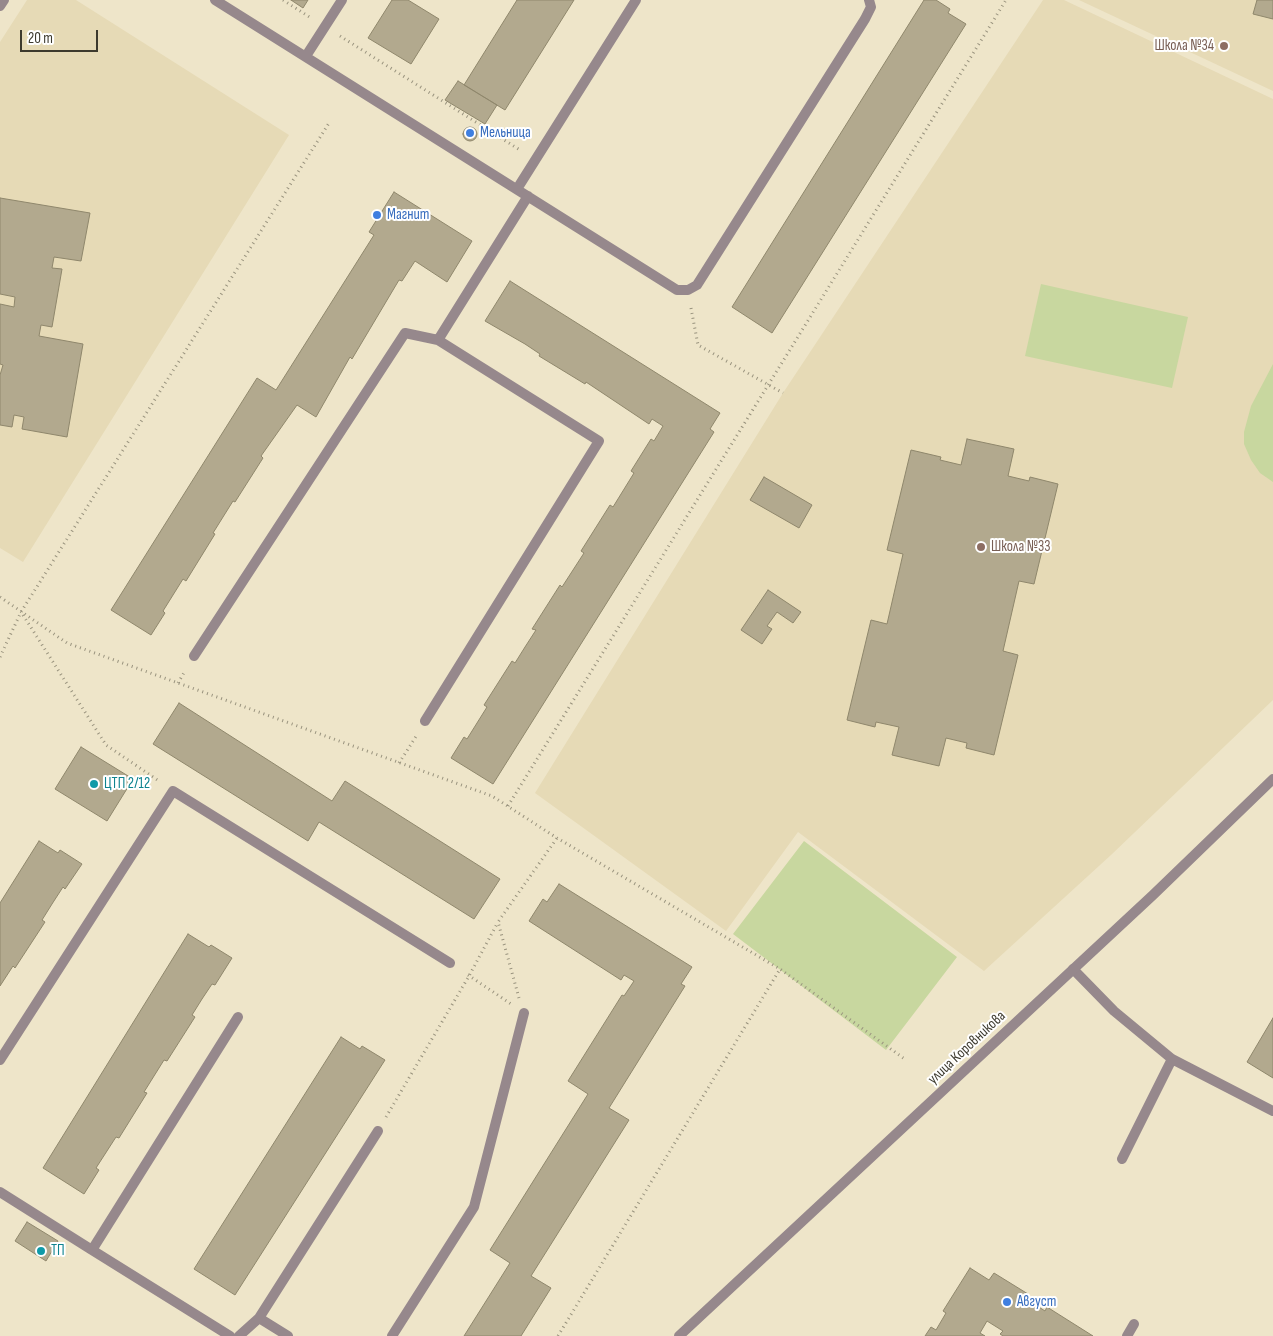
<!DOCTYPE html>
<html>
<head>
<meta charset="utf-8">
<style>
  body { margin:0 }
  #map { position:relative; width:1273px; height:1336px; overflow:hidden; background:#eee5c9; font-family:"Sofia Sans Condensed",sans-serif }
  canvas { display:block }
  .scale { position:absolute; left:20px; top:30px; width:78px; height:22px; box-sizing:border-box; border:2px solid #3d3a2e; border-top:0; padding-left:6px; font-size:15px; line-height:18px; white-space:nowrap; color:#3d3a2e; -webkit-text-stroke:4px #fff; paint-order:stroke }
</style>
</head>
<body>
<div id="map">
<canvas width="1273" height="1336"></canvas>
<div class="scale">20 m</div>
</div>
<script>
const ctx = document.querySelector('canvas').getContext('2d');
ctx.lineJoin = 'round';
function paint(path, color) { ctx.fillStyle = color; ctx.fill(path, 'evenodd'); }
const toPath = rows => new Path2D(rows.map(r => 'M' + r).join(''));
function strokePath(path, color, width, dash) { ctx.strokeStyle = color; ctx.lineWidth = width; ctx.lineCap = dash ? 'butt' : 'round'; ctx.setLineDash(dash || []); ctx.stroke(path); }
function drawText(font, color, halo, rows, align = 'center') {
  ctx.font = font + ' "Sofia Sans Condensed",sans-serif'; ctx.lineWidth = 4; ctx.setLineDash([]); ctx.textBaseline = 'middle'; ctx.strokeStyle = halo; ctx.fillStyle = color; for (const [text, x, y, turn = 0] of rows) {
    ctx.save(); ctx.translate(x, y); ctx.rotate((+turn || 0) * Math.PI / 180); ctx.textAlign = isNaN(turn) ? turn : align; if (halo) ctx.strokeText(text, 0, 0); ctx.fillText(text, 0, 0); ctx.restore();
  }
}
paint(toPath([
  [27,0,76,0,289,135,23,562,0,548,0,42],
  [1043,0,1064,0,1273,99,1273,700,1111,855,984,971,798,832,726,931,535,793,783,393],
  [1079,0,1273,0,1273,91]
]), '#e6dab6');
paint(toPath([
  [1041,284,1188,317,1172,388,1025,356],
  [1273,364,1273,482,1260,473,1251,460,1244,444,1244,432,1251,406],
  [804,841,957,957,886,1050,733,934]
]), '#c8d79f');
const building = toPath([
  [291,0,308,0,303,8,291,0],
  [392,0,408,0,439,19,411,64,368,38,392,0],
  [517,0,574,0,505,110,464,85,517,0],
  [924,0,936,0,950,9,948,13,966,24,772,333,732,307,924,0],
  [1257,0,1273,0,1273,19,1253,14,1257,0],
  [458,81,497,105,485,124,445,100,458,81],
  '463 134a7 7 0 1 1 14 0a7 7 0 1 1-14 0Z',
  [394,192,472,241,447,282,415,261,402,281,399,280,352,359,350,357,316,417,297,405,261,456,263,458,235,502,233,501,213,533,215,534,186,581,183,579,163,611,165,613,151,635,111,610,257,378,276,390,374,235,369,232,394,192],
  [0,198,90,213,81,261,54,257,52,268,62,269,52,327,41,325,39,336,83,344,67,437,22,429,24,417,14,415,12,427,0,425,0,375,3,365,0,364,0,304,14,307,15,297,0,294,0,198],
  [510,281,720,413,710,429,714,432,493,784,451,758,464,737,467,739,487,707,484,705,512,661,515,663,525,647,536,630,532,629,560,585,562,587,584,553,581,551,610,505,613,507,634,473,631,471,651,439,654,441,663,426,652,419,649,424,586,382,585,384,539,356,540,354,525,344,485,321,510,281],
  [967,439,1014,449,1008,476,1029,481,1030,477,1058,484,1034,584,1019,581,1003,651,1018,655,994,755,966,748,967,743,946,738,939,766,892,755,899,727,876,722,875,727,847,720,871,620,887,624,903,554,887,550,911,450,941,457,940,460,961,465,967,439],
  [764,477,812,505,799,528,750,500,764,477],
  [768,590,801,612,793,623,777,612,767,626,772,629,762,644,741,630,768,590],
  [179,703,332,801,345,781,500,879,474,919,319,822,308,841,153,744,179,703],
  [81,747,133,779,107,821,55,789,81,747],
  [39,841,58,853,60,850,82,864,65,889,63,887,52,904,42,920,45,922,15,968,13,966,0,986,0,903,39,841],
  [559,884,692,967,681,984,685,986,609,1108,629,1120,531,1276,551,1288,521,1336,464,1336,510,1263,490,1250,588,1094,568,1081,622,995,624,996,634,981,624,975,621,980,529,921,543,899,547,902,559,884],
  [188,934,209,947,211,945,232,958,215,985,212,984,202,999,192,1015,195,1017,167,1061,164,1060,144,1092,147,1093,119,1138,116,1137,96,1168,99,1170,84,1194,43,1168,188,934],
  [1273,1018,1273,1078,1247,1062,1273,1018],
  [341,1037,360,1049,362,1046,385,1060,235,1295,194,1269,341,1037],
  [27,1222,58,1241,46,1261,15,1241,27,1222],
  [970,1268,989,1280,994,1273,1028,1294,1025,1298,1045,1311,1047,1307,1093,1336,1003,1336,1000,1334,1003,1331,987,1321,980,1333,985,1336,925,1336,931,1327,936,1330,946,1313,943,1311,970,1268]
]);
paint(building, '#b2a98e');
strokePath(building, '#8f876c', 1);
strokePath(toPath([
  [283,0,311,18],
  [340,36,520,150],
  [691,308,698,345,783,393],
  [0,597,67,643,492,796,557,838,780,969,906,1060],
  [23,615,106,745,159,781],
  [0,657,21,612,329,123],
  [178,683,185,671],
  [399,763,417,735],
  [508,806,1006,0],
  [468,975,511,1004],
  [519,998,498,922,557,838],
  [386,1117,469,976,498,922],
  [558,1336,780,969]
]), '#99937e', 3, [1, 4]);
strokePath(toPath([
  [215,0,677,290,688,290,697,285,865,19,871,7,869,0],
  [0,6,4,0],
  [306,56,342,0],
  [517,189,636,0],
  [194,656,405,333,438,340],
  [425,721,599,441,438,340,528,196],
  [1073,969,1114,1011,1172,1059,1273,1111],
  [0,1060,173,791,450,963],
  [1122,1159,1172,1059],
  [0,1192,92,1250],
  [259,1318,288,1336],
  [230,1336,92,1250,238,1017],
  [239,1336,259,1318,378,1131],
  [392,1336,474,1207,524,1013],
  [1127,1336,1134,1324]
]), '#96888c', 10);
strokePath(toPath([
  [679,1336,1153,895,1273,779]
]), '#96888c', 10);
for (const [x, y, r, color] of [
  [1224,46,5,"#8d6e63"],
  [470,133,5,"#3f7fe0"],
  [377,215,5,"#3f7fe0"],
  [981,547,5,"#8d6e63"],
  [94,784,5,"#0f9aa8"],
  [41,1251,5,"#0f9aa8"],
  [1007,1302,5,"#3f7fe0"]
]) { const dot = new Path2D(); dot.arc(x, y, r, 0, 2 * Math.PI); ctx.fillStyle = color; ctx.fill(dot); strokePath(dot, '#fff', 2); }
drawText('15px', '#785e54', '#fff', [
  ["Школа №34",1214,46],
  ["Школа №33",991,547,"left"]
], 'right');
drawText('15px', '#366cbe', '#fff', [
  ["Мельница",480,133],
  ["Магнит",387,215],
  ["Август",1017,1302]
], 'left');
drawText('15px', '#0d838f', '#fff', [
  ["ЦТП 2/12",104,784],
  ["ТП",51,1251]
], 'left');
drawText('15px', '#3d3a2e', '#fff', [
  ["улица Коровникова",967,1048,-43]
]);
</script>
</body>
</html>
